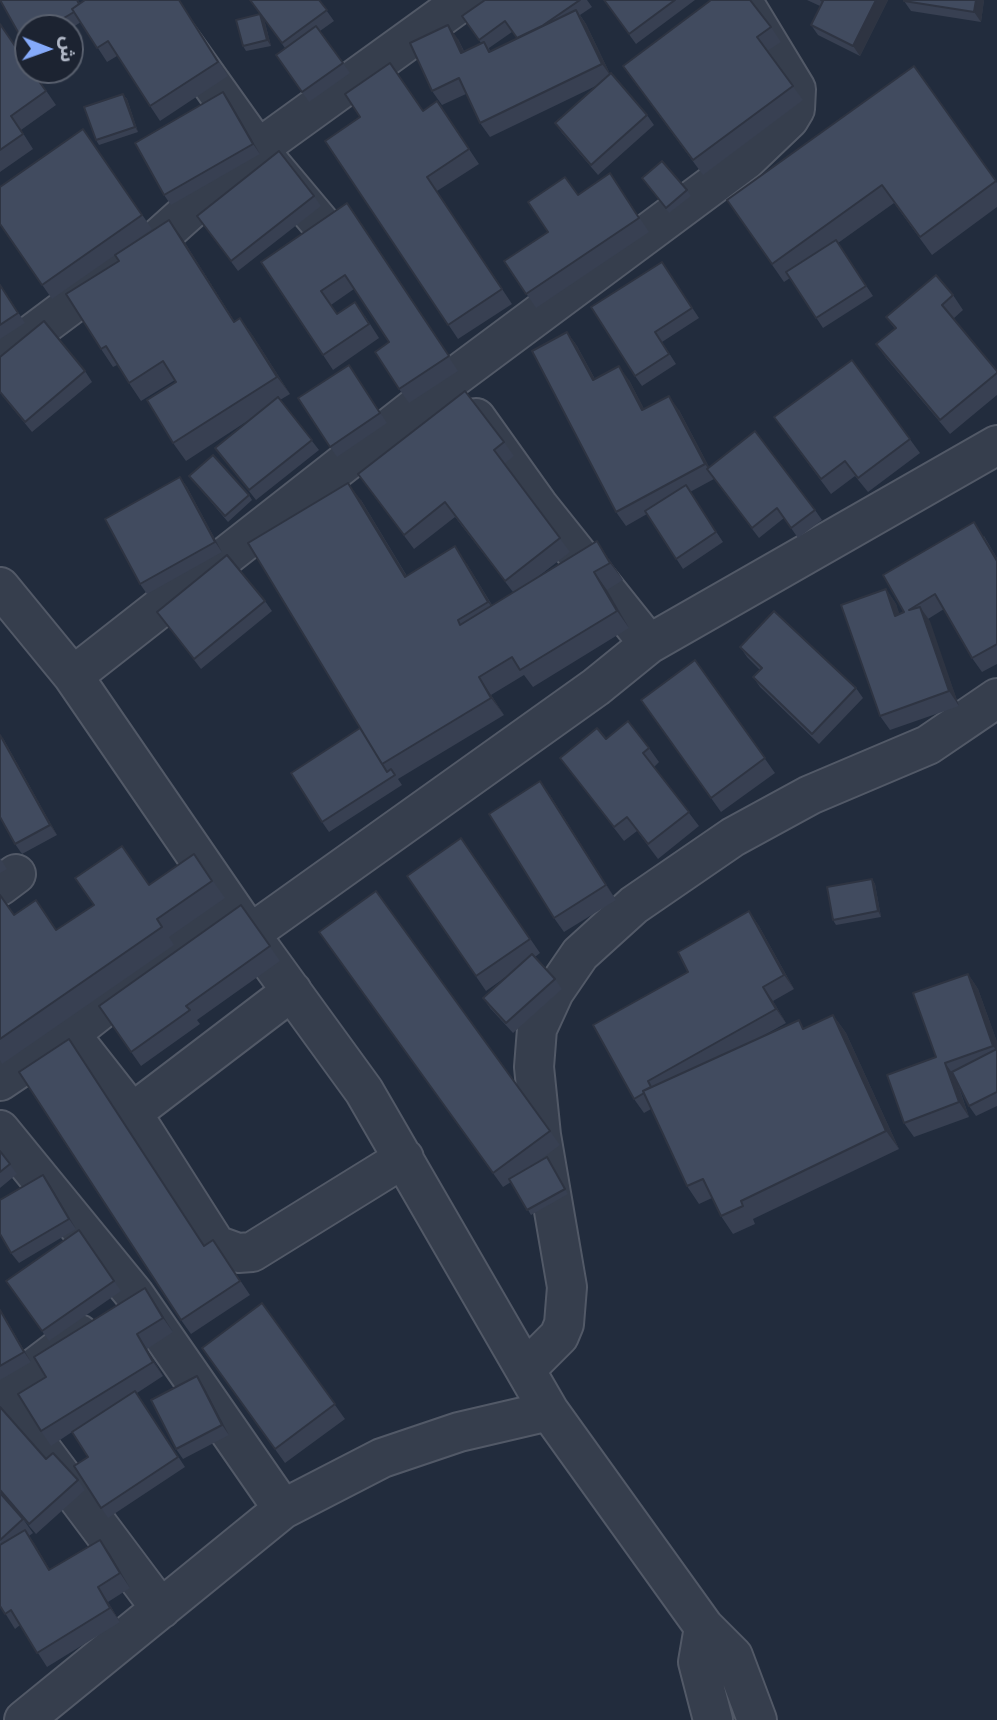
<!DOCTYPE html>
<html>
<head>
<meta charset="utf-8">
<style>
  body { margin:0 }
  #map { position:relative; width:997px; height:1720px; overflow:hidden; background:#222c3d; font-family:"Noto Sans","Noto Sans Arabic",sans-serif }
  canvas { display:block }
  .north { position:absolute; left:14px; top:14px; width:70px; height:70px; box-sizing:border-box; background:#1c2331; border:2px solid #585f6d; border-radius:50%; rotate:91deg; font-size:19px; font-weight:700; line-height:28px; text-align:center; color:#b2b9c8 }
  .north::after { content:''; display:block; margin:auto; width:24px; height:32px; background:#85aafa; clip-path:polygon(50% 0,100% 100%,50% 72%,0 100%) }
</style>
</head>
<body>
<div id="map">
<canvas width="997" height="1720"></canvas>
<div class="north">ش</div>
</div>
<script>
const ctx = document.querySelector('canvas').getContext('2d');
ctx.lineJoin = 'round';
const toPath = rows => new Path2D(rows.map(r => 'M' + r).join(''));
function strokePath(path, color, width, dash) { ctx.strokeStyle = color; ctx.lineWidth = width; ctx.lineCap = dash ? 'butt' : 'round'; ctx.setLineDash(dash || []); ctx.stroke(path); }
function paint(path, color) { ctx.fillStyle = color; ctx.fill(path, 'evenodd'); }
const minor = toPath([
  [152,0,258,149,352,261],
  [0,358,151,245,258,149,464,0],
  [476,418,538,505,649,644],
  [0,587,73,676,250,934,364,1091,549,1411,704,1627,733,1656,757,1720],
  [73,676,449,381,746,160,789,119,795,109,796,89,742,0],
  [0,886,16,874],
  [250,934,596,687,649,644,997,445],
  [70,1034,231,907],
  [0,1081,70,1034,132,1113,216,1245,238,1253,252,1252,404,1158],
  [132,1113,292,991],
  [0,1130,134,1294,283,1509],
  [526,1369,559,1336,564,1324,567,1287,541,1135,534,1067,537,1029,554,992,580,954,634,905,733,837,810,795,928,745,997,698],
  [0,1394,161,1609],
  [0,1394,79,1334],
  [704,1627,698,1662,713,1720],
  [24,1720,283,1509,382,1458,459,1432,549,1411]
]);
strokePath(minor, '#525967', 42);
strokePath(minor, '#363e4d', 38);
paint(toPath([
  [0,0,78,0,80,3,85,0,179,0,228,76,160,121,117,56,107,62,81,22,70,29,28,28,28,48],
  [319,0,334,21,320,31,350,73,309,102,276,55,285,48,264,19,271,46,246,51,243,46,236,20],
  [485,0,587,0,592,7,580,15,586,24,610,74,647,115,654,125,598,175,562,133,555,123,598,85,490,137,480,123,466,94,442,105,432,91,458,39,464,51,481,43,462,16],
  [512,32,517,38,490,51,489,48],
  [604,0,695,0,636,44],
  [807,0,888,0,860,56,818,35,811,25,820,6],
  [984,0,981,22,911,11,904,1],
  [0,24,56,105,21,130,33,149,0,172],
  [771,27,781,42,767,51,803,100,703,175,633,80],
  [914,66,997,183,997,207,932,255,894,203,838,243,873,296,823,328,790,278,784,282,727,200],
  [123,94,127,99,138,132,99,145,96,140],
  [437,101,479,164,437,191,512,304,458,339,325,141,423,111],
  [230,102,260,154,171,205,164,195],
  [83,129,152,229,131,244,182,238,235,322,240,318,253,336,290,394,280,400,319,450,256,500,215,448,249,420,186,461,173,443,176,382,175,380,141,401,117,365,113,367,101,349,119,261,115,255,52,299,0,224],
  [610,173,649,232,536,308,504,261,548,232,578,195],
  [642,178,687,190,691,196,669,213],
  [314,196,321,206,238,271,197,216],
  [347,203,458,371,409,403,399,389,389,342,354,289,331,305,337,314,365,316,379,338,333,370,261,262],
  [662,262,699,318,662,342,676,364,642,386,635,376],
  [0,284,25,323,0,339],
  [953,295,963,310,953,319,997,371,997,395,950,434,886,358,876,344,895,329,886,317],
  [567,332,577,346,595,379,629,380,644,409,679,410,709,467,815,510,822,520,798,538,784,518,759,538,714,479,690,492,723,542,683,569,647,514,626,526,616,512],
  [0,357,85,371,92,382,32,432,0,393],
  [852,360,920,453,868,492,855,476,831,494,784,431],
  [356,375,387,423,337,457,330,447],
  [504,442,514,456,504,464,570,552,539,576,609,559,623,580,607,590,629,628,533,687,524,675,491,695,504,715,398,779,402,785,329,832,322,822,360,728,361,500,407,576,467,564,492,605,513,592,455,517,414,549,358,474],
  [189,476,249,495,252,500,228,522],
  [180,477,187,487,222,552,147,594,140,584],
  [984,536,997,558,997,664,982,672,972,658,944,609,928,619,959,706,890,730,880,716,886,589,896,604,899,614,904,612],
  [265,601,272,611,201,669,157,612],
  [740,647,856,688,863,698,819,744,760,687,753,677,760,670,747,657],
  [695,660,775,773,721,812,641,700],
  [3,738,57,835,22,854,15,844],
  [606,739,649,748,659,762,654,767,699,826,658,859,637,831,624,841,560,758],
  [550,795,616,900,564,932,554,918],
  [461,838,540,953,535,957,555,979,562,989,513,1033,490,1008,483,998,510,974,486,991,407,876],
  [194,854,225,898,169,937,174,945,2,1064,0,1060,0,895,14,915,57,930,149,885],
  [0,858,7,869,0,873],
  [872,879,875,884,881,917,836,925,833,920],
  [376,891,560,1145,533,1165,547,1157,568,1194,531,1215,511,1182,503,1187,319,932],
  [241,905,280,961,197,1020,200,1024,141,1066,99,1006],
  [749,911,759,926,794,989,773,1001,786,1023,761,1037,805,1028,833,1015,846,1033,899,1149,753,1219,755,1224,733,1234,721,1216,712,1198,699,1204,687,1186,651,1109,644,1113,634,1099,688,972],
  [968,974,978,989,997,1042,997,1106,976,1116,969,1106,959,1087,969,1117,914,1137,904,1123,936,1057],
  [69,1039,204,1246,213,1240,250,1295,191,1334,181,1320],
  [0,1151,17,1174,0,1188],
  [43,1175,50,1185,76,1229,19,1263,11,1253],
  [79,1230,121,1291,49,1341,6,1281],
  [155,1303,173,1332,147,1349,163,1376,137,1393,185,1467,108,1518,74,1466,88,1457,72,1432,51,1446,41,1431,46,1377],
  [262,1303,345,1419,285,1463,202,1348],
  [0,1309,31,1362,0,1380],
  [197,1376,204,1387,229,1435,183,1459,176,1449],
  [0,1407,46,1459,78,1480,85,1490,36,1534,0,1492],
  [0,1493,23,1519,33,1533,29,1536,50,1570,100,1540,130,1588,108,1602,120,1622,47,1667,20,1625,15,1629,0,1605]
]), '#384052');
paint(toPath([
  [876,0,888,0,860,56,853,46],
  [976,0,984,0,981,22,974,12],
  [576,10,586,24,612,78,602,64],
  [261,14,264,19,271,46,267,40],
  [448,25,458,39,471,67,461,53],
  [223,92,230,102,260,154,253,144],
  [123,94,127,99,138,132,135,127],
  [169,220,182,238,246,340,234,322],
  [240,318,253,336,290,394,277,377],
  [567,332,577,346,603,394,593,380],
  [619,366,629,380,652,424,642,410],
  [669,396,679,410,715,478,705,464],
  [180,477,187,487,222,552,215,542],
  [348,483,361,500,418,595,405,577],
  [974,522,997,558,997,561],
  [597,541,623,580,610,563],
  [455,546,467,564,500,619,488,602],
  [594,572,607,590,629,628,617,611],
  [886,589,896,604,905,630,895,616],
  [920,607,930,621,959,706,949,691],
  [479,677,491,695,504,715,491,698],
  [0,733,3,738,57,835,50,825],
  [540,781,550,795,616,900,606,885],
  [872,879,875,884,881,917,878,911],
  [749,911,759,926,794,989,784,975],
  [968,974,978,989,997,1042,997,1051,993,1046],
  [763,987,773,1001,786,1023,776,1009],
  [833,1015,846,1033,899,1149,886,1131],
  [945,1063,955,1077,969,1117,959,1102],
  [43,1175,50,1185,76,1229,69,1219],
  [145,1288,155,1303,173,1332,163,1318],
  [0,1309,4,1316,31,1362,24,1352],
  [137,1334,147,1349,163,1376,153,1362],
  [197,1376,204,1387,229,1435,222,1425],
  [25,1530,35,1544,59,1585,49,1570],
  [100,1540,110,1554,130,1588,120,1573],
  [98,1587,108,1602,120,1622,110,1608]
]), '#2e3442');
const building = toPath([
  [0,0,77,0,79,4,72,9,74,12,47,28,28,28,28,39,23,41,0,0],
  [85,0,179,0,218,62,150,106,108,41,97,48,72,9,85,0],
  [250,0,319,0,327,10,282,43,250,0],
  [485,0,580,0,542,26,517,38,505,21,479,40,462,16,485,0],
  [604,0,675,0,629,34,604,0],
  [711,0,750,0,771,27,757,37,793,86,693,160,623,66,711,0],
  [821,0,876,0,853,46,811,25,823,1,821,0],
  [904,0,976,0,974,12,904,1,904,0],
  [576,10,602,64,480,123,459,78,432,91,410,43,448,25,461,53,484,42,489,52,576,10],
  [260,14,267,40,243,46,236,20,260,14],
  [0,24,28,65,28,70,31,70,46,91,11,116,23,134,0,150,0,24],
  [316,26,343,63,302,92,276,55,316,26],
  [390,63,423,111,437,101,469,149,427,177,502,289,448,325,325,141,360,117,345,94,390,63],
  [914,66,996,181,920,237,882,185,772,264,727,200,914,66],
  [611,73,647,115,591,165,555,123,611,73],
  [223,92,253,144,164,195,135,143,223,92],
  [123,94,135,127,96,140,84,107,123,94],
  [83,129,142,215,42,285,0,224,0,187,83,129],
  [279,151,314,196,231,261,197,216,279,151],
  [662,161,687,190,666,208,642,178,662,161],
  [610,173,639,218,526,294,504,261,548,232,528,202,565,177,578,195,610,173],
  [347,203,449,356,399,389,375,352,389,342,345,275,321,291,337,314,355,302,369,324,323,355,261,262,347,203],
  [169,220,234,322,240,318,277,377,173,443,147,400,176,382,163,361,129,383,106,346,101,349,66,294,119,261,115,255,169,220],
  [836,240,866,286,816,318,786,272,836,240],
  [662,262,692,308,655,332,669,354,635,376,591,307,662,262],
  [936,275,953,295,942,305,997,371,997,373,940,420,876,344,896,328,886,317,936,275],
  [0,285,18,313,0,325,0,285],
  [44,321,85,371,25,422,0,392,0,357,44,321],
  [567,332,593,380,619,366,642,410,669,396,705,464,616,512,532,351,567,332],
  [852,360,910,439,858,478,845,461,821,479,774,417,852,360],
  [349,365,380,413,330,447,298,398,349,365],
  [465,391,504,442,494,450,560,538,505,581,445,502,404,535,358,474,465,391],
  [278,397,312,440,249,490,215,448,278,397],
  [755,431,815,510,791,528,777,508,752,528,707,469,755,431],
  [213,455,249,495,225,516,189,476,213,455],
  [180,477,215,542,140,584,105,519,180,477],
  [348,483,405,577,455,546,488,602,458,620,460,625,597,541,610,563,594,572,617,611,520,670,512,657,479,677,491,698,382,764,248,543,348,483],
  [686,485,716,532,676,559,645,511,686,485],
  [974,522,997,561,997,644,972,658,935,594,909,610,920,607,949,691,880,716,841,605,886,589,895,616,904,612,883,575,974,522],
  [227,555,265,601,194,659,157,612,227,555],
  [774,611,856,688,812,734,753,677,762,668,740,647,774,611],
  [695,660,765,758,711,798,641,700,695,660],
  [628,721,649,748,643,753,689,812,648,844,627,817,614,827,560,758,597,728,606,739,628,721],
  [360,728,387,772,391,769,395,775,322,822,291,773,360,728],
  [0,735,50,825,15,844,0,817,0,735],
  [540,781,606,885,554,918,489,814,540,781],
  [461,838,530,939,476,976,407,876,461,838],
  [122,846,149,885,194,854,212,881,157,919,162,927,0,1039,0,895,14,915,36,900,56,930,94,905,75,878,122,846],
  [872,879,878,911,833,920,827,887,872,879],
  [376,891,550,1131,493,1173,319,932,376,891],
  [241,905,270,946,186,1006,190,1010,131,1052,99,1006,241,905],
  [749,911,784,975,763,987,776,1009,648,1081,651,1087,643,1091,644,1093,634,1099,593,1025,688,972,678,952,749,911],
  [532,954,555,979,506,1023,483,998,532,954],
  [968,974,993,1046,945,1063,959,1102,904,1123,887,1075,936,1057,913,993,968,974],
  [833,1015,886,1131,741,1201,743,1206,721,1216,703,1179,687,1186,643,1091,799,1020,803,1029,833,1015],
  [69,1039,204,1246,213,1240,240,1281,181,1320,19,1072,69,1039],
  [997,1049,997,1092,969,1106,952,1072,997,1049],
  [0,1151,10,1164,0,1172,0,1151],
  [547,1157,565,1189,527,1210,509,1179,547,1157],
  [43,1175,69,1219,11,1253,0,1234,0,1200,43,1175],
  [79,1230,114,1281,42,1331,6,1281,79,1230],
  [145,1288,163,1318,137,1334,153,1362,41,1431,18,1394,46,1377,34,1357,145,1288],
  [262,1303,335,1404,275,1449,202,1348,262,1303],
  [0,1310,24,1352,0,1366,0,1310],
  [197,1376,222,1425,176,1449,151,1400,197,1376],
  [135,1391,178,1457,101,1508,74,1466,88,1457,72,1432,135,1391],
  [0,1407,46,1459,53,1453,78,1480,29,1524,0,1490,0,1407],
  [0,1493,23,1519,0,1540,0,1493],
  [25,1530,49,1570,100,1540,120,1573,98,1587,110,1608,37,1653,11,1610,5,1614,0,1606,0,1545,25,1530]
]);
paint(building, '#414b5f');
strokePath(building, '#2e3442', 2);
</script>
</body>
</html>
